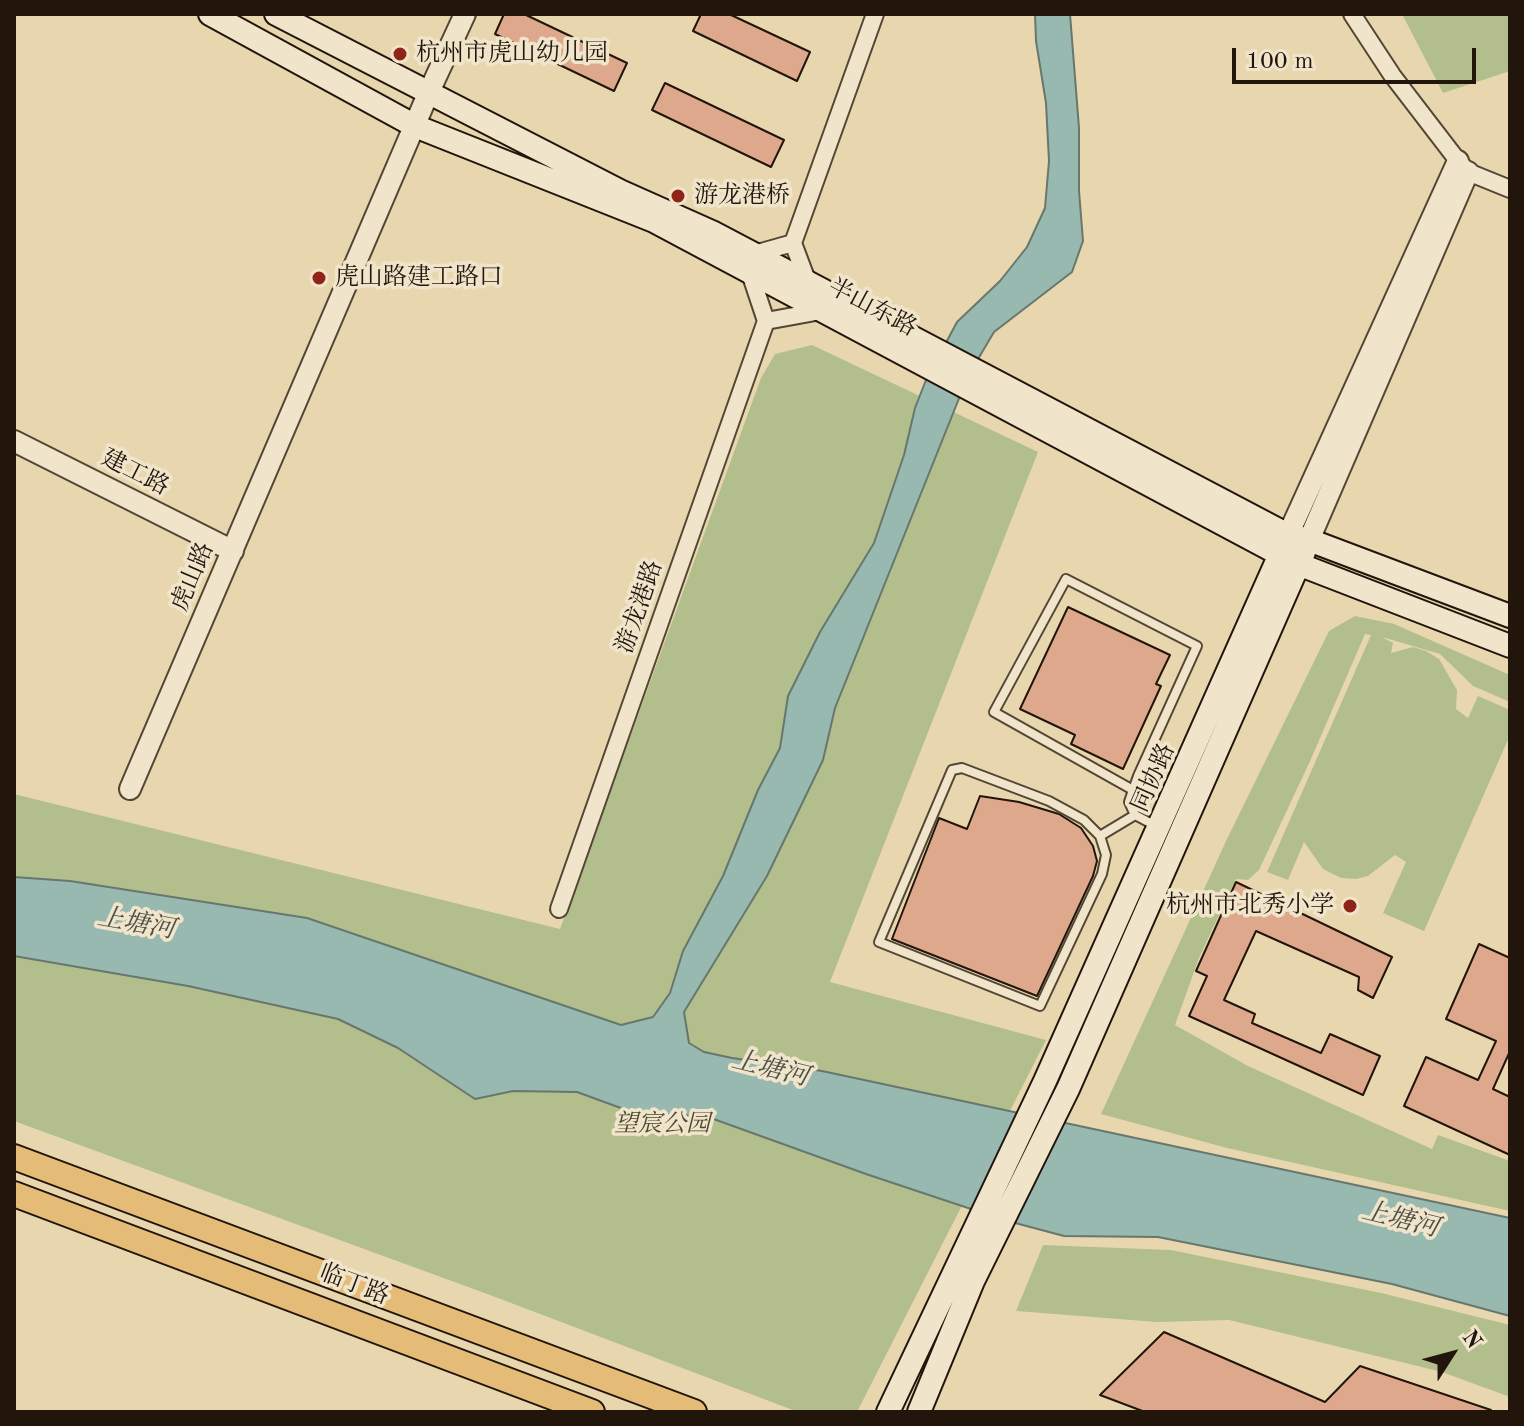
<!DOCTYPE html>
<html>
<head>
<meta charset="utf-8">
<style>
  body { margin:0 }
  #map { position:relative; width:1524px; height:1426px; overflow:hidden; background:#e8d7ae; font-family:"Old Standard TT",serif }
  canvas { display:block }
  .frame { position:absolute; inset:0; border:16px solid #21150c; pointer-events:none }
  .north { position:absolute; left:1412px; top:1314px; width:80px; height:80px; -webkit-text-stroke:6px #f0e5ca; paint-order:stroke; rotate:54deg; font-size:22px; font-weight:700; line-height:32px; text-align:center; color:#21150c }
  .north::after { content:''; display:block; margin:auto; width:28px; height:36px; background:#21150c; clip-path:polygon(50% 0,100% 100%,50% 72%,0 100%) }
  .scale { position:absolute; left:1232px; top:48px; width:244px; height:36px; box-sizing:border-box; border:4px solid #21150c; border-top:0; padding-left:10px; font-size:24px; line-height:28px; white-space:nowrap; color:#21150c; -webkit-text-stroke:6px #f0e5ca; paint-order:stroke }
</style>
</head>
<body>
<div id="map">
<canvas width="1524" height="1426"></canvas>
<div class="frame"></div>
<div class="north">N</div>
<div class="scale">100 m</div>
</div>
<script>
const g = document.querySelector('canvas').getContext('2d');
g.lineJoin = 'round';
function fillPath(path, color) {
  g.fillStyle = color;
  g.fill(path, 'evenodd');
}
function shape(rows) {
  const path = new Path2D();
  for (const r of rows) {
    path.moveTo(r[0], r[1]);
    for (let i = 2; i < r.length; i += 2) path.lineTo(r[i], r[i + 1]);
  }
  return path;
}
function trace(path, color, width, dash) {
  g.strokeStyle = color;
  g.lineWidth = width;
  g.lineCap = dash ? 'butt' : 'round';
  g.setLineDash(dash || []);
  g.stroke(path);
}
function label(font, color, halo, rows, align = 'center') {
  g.font = font + ' "Old Standard TT","Noto Serif SC",serif';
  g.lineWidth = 7;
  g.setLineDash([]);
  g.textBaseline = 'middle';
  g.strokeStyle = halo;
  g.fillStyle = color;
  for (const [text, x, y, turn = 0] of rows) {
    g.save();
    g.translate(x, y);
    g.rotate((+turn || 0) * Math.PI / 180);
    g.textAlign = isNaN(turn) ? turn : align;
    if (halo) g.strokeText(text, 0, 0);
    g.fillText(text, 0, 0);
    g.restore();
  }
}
const green = shape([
  [1402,14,1510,14,1510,71,1443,93],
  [812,345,1038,452,830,982,1046,1040,857,1412,798,1412,490,1295,14,1121,14,794,560,929,761,378,775,354],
  [1355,616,1394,624,1510,675,1510,702,1473,686,1440,654,1382,637,1393,643,1391,653,1413,647,1426,651,1439,659,1457,690,1456,709,1468,718,1478,696,1510,710,1510,735,1424,931,1383,913,1406,862,1395,855,1368,876,1356,879,1341,878,1323,869,1304,842,1288,880,1267,872,1371,635,1365,634,1311,759,1259,870,1248,880,1236,879,1199,958,1175,1025,1248,1066,1432,1149,1438,1135,1510,1161,1510,1211,1227,1148,1101,1114,1227,839,1329,631],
  [1043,1245,1171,1250,1381,1293,1510,1325,1510,1397,1442,1372,1229,1320,1157,1322,1016,1311]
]);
const water = shape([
  [1035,14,1070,14,1079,128,1079,191,1083,241,1072,272,994,332,968,376,835,708,823,760,767,876,684,1012,689,1043,704,1052,732,1058,822,1071,1510,1218,1510,1316,1392,1284,1158,1237,1064,1236,1004,1220,866,1174,708,1117,629,1111,577,1092,513,1091,475,1099,398,1048,338,1019,188,986,14,956,14,877,70,881,307,918,621,1025,653,1017,670,993,683,951,723,876,758,790,780,748,788,696,820,632,874,543,904,455,915,408,926,380,957,322,1000,281,1027,247,1045,208,1049,161,1046,103,1036,41,1035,14]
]);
const building = shape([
  [504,14,524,14,627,63,614,91,495,34,504,14],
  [701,14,729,14,810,52,797,81,693,31,701,14],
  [665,83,784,140,771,167,652,110,665,83],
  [1068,607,1170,655,1156,684,1161,686,1123,769,1071,744,1075,735,1020,709,1068,607],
  [980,796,1019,802,1059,814,1081,828,1093,846,1097,861,1093,876,1037,996,892,939,939,818,967,829,980,796],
  [1236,882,1392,957,1373,998,1358,990,1359,977,1256,931,1224,1000,1255,1014,1252,1023,1321,1053,1330,1034,1380,1056,1363,1095,1189,1016,1207,976,1196,971,1236,882],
  [1479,944,1510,958,1510,1051,1493,1089,1510,1097,1510,1155,1404,1106,1426,1057,1478,1080,1496,1041,1446,1019,1479,944],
  [1164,1332,1325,1402,1360,1366,1491,1410,1490,1412,1145,1412,1100,1395,1164,1332]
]);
const service = shape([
  [1133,790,994,712,1066,579,1197,646,1138,776,1133,790,1129,802,1135,815,1156,826],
  [1100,836,1084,820,1049,801,962,768,952,770,879,942,1040,1006,1102,874,1106,855,1100,836,1135,815]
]);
const minor = shape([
  [1352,14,1392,75,1458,161,1468,172,1510,189],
  [754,254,793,243],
  [808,283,793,243,875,14],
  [766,321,821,311],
  [559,909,766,321,750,273]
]);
const tertiary = shape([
  [14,441,233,551],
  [1288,535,1458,161],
  [1309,540,1468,172],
  [130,789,428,94,465,14]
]);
const secondary = shape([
  [210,14,415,126,654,221,1298,564,1510,646],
  [276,14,620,191,712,232,1288,535,1309,540,1510,616],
  [888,1412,1045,1081,1285,543],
  [919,1412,973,1281,1068,1089,1304,552]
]);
const primary = shape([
  [14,1157,694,1412],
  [14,1194,592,1412]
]);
const markers = [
  [400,54,8,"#8f2418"],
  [678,196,8,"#8f2418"],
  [319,278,8,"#8f2418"],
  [1350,906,8,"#8f2418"]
];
const poiNames = [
  ["杭州市虎山幼儿园",416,54],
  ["游龙港桥",694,196],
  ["虎山路建工路口",335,278],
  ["杭州市北秀小学",1334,906,"right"]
];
const streetNames = [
  ["半山东路",872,308,28],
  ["建工路",135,473,27],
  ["虎山路",193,577,-67],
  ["游龙港路",640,607,-71],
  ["同协路",1154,778,-66],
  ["临丁路",354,1285,21]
];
const parkNames = [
  ["望宸公园",662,1125]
];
const waterNames = [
  ["上塘河",136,924,10],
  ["上塘河",770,1069,14],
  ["上塘河",1400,1220,14]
];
fillPath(green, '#b2bf8d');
fillPath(water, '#98b9af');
trace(water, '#68776e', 2);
fillPath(building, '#dea88d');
trace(building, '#21150c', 2);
trace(service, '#534634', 12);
trace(minor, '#534634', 20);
trace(tertiary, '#534634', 24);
trace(secondary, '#21150c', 26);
trace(primary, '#21150c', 28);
trace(service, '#f0e5ca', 8);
trace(minor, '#f0e5ca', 16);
trace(tertiary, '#f0e5ca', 20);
trace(secondary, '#f0e5ca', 22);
trace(primary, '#e4bc77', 24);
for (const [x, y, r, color] of markers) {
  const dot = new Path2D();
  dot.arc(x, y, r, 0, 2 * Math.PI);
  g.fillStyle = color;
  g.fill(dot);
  trace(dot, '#f0e5ca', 3);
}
label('24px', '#21150c', '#f0e5ca', poiNames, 'left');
label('24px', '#21150c', '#f0e5ca', streetNames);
label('italic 24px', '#4c4833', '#f0e5ca', parkNames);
label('italic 26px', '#4b4e45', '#f0e5ca', waterNames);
</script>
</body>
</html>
